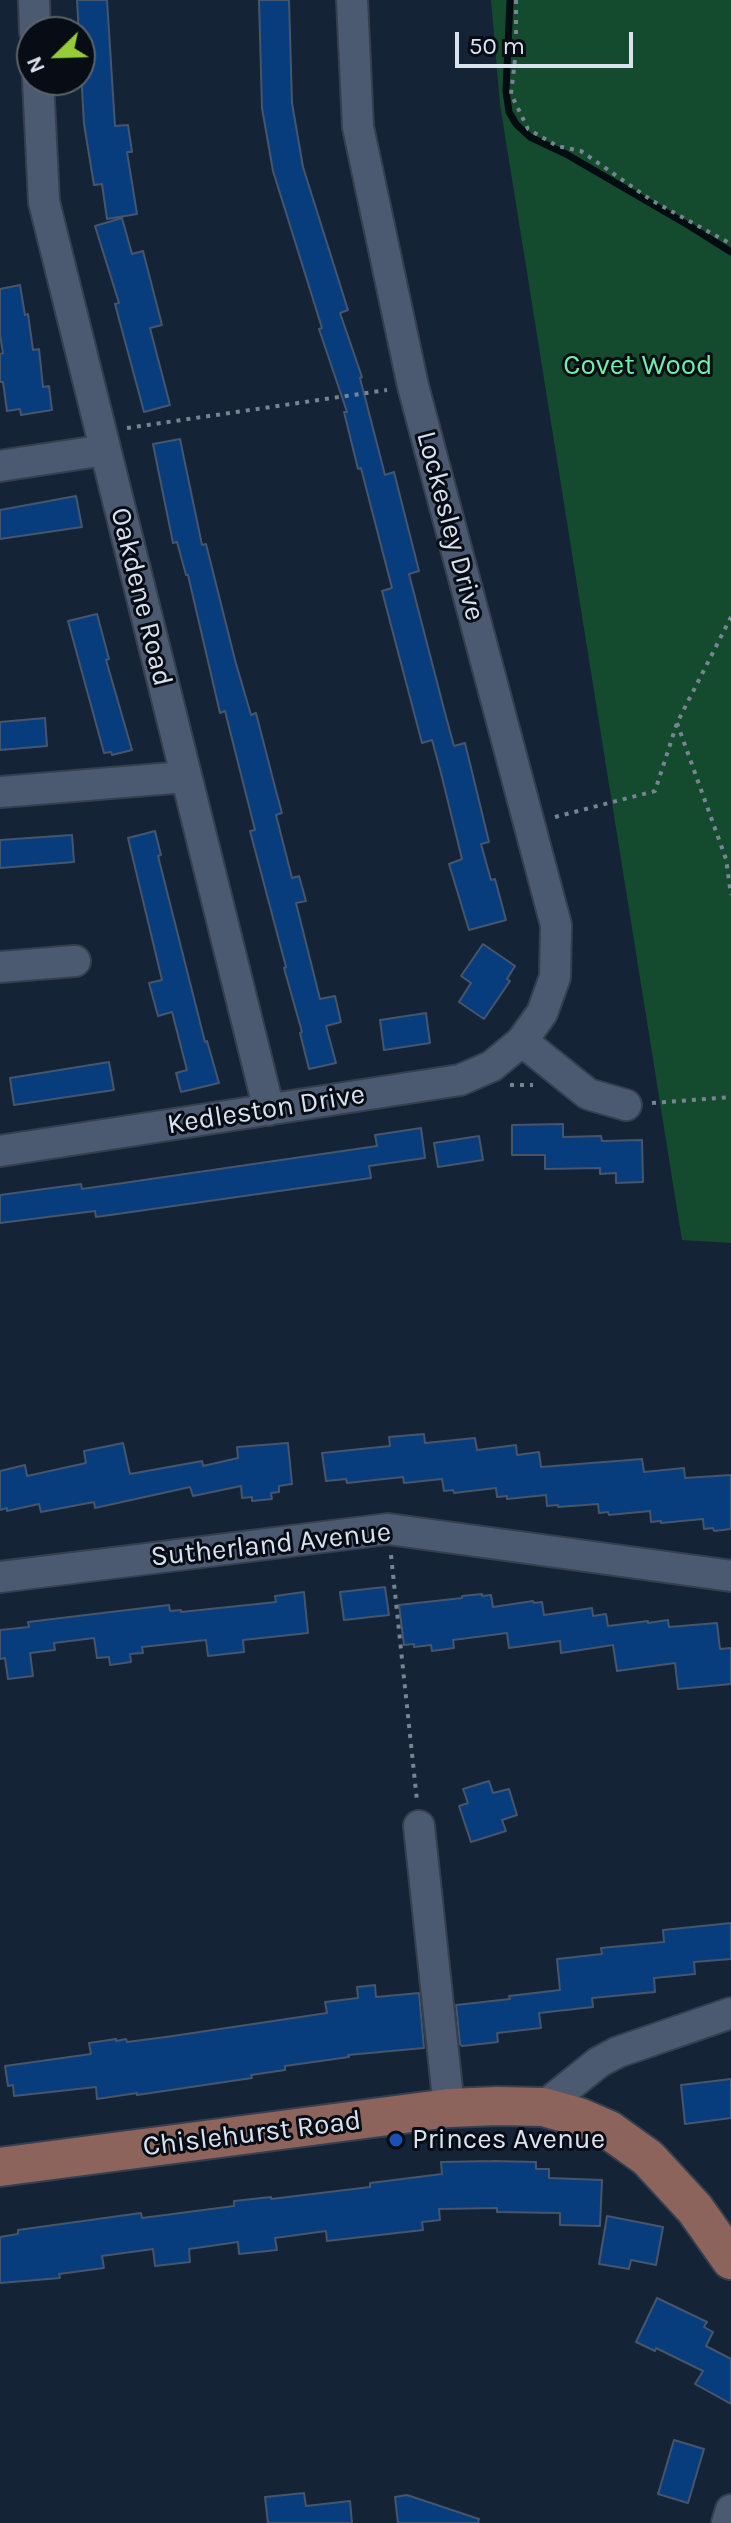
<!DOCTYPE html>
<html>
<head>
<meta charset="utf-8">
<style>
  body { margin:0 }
  #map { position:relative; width:731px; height:2523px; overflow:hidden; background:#152336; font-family:Karla,sans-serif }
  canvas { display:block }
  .north { position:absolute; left:16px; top:16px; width:80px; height:80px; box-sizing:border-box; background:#070c15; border:2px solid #5b626c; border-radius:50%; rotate:247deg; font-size:22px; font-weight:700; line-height:32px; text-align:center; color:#d9e2ef }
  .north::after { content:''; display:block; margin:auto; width:28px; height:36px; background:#97cc39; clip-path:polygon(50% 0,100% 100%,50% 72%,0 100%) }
  .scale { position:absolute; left:455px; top:32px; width:178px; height:36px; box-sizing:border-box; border:4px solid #d9e2ef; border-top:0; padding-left:10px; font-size:24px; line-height:28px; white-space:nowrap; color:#d9e2ef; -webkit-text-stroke:6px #070c15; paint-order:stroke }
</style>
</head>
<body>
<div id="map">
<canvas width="731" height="2523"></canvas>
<div class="north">N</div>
<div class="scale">50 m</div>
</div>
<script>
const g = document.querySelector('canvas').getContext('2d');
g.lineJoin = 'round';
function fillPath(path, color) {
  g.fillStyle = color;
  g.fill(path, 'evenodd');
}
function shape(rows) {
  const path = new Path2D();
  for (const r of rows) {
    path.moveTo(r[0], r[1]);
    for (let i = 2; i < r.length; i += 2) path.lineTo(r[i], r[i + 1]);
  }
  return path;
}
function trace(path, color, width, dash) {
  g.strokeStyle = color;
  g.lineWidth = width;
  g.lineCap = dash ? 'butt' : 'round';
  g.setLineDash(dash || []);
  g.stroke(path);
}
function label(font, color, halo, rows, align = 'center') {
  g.font = font + ' Karla,sans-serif';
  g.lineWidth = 6;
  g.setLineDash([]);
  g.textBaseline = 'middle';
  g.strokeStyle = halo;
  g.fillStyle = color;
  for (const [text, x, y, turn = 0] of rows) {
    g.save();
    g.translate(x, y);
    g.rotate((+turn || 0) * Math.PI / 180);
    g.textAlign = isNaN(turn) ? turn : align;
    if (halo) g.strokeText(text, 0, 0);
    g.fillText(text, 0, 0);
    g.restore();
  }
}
const green = shape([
  [491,0,731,0,731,1243,682,1240,500,104]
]);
const stream = shape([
  [510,0,506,91,509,112,516,124,530,137,566,154,688,225,731,252]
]);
const building = shape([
  [77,0,107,0,115,126,128,125,132,152,127,152,137,214,107,219,102,184,94,185,84,124,77,0],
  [259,0,289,0,292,103,303,167,348,310,340,313,362,377,360,378,385,475,394,472,400,496,419,571,409,574,445,713,454,746,465,743,489,842,481,844,491,880,495,879,506,920,469,930,449,864,462,859,441,773,432,740,422,743,382,591,392,588,370,503,361,468,358,469,344,412,347,412,319,329,322,328,273,171,262,108,259,0],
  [122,218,132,254,143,251,162,325,150,328,170,405,144,412,115,304,119,303,95,226,122,218],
  [20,285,25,315,28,314,33,350,39,349,43,387,49,386,52,410,21,415,20,409,7,411,3,382,0,382,0,354,3,353,0,335,0,289,20,285],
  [180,439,202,545,206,544,235,660,251,715,256,713,276,791,282,813,276,815,292,878,299,876,306,901,296,903,320,999,335,996,341,1022,326,1026,336,1063,309,1069,300,1033,302,1032,284,968,286,967,250,831,255,830,225,711,220,713,188,575,186,575,177,542,173,543,158,469,153,444,180,439],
  [76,496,82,527,0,539,0,510,76,496],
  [97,614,109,659,106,660,132,750,112,755,111,752,104,753,68,621,97,614],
  [45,718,47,746,0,750,0,722,45,718],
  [155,831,161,855,158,856,205,1042,207,1041,219,1083,181,1092,176,1073,187,1070,172,1012,158,1016,149,983,162,980,128,838,155,831],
  [72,835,74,862,0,868,0,840,72,835],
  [483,944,515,966,507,979,510,981,484,1019,459,1002,471,983,461,976,483,944],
  [426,1013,430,1043,384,1050,380,1020,426,1013],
  [109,1062,114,1090,14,1105,10,1078,109,1062],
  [563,1124,563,1137,601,1136,602,1141,642,1140,643,1182,616,1183,616,1173,600,1174,600,1168,545,1169,545,1155,512,1155,512,1125,563,1124],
  [421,1128,425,1158,369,1166,371,1178,96,1217,95,1211,0,1223,0,1195,81,1184,82,1189,377,1146,375,1135,421,1128],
  [479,1136,483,1160,438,1167,434,1143,479,1136],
  [424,1434,425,1443,475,1438,477,1450,516,1445,517,1455,539,1452,541,1467,642,1459,644,1472,684,1468,685,1478,731,1475,731,1529,714,1531,713,1528,704,1529,703,1519,661,1523,661,1521,651,1522,650,1511,609,1515,608,1512,599,1513,598,1504,558,1507,558,1505,547,1506,546,1495,507,1499,507,1496,497,1497,496,1488,454,1493,453,1490,444,1491,442,1479,404,1483,403,1477,347,1483,346,1479,326,1481,322,1453,390,1446,389,1437,424,1434],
  [123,1443,130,1474,202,1461,203,1466,238,1458,237,1447,288,1443,292,1484,279,1486,279,1492,271,1493,272,1499,252,1501,252,1497,242,1498,241,1486,193,1496,190,1487,95,1508,94,1502,41,1512,39,1504,7,1511,7,1508,0,1510,0,1471,25,1465,27,1476,86,1463,84,1451,123,1443],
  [385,1587,389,1615,344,1620,340,1592,385,1587],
  [304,1592,308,1633,243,1640,244,1652,208,1656,206,1640,142,1647,143,1653,130,1654,131,1662,110,1665,109,1657,97,1658,94,1638,54,1643,55,1650,30,1653,33,1676,8,1679,5,1658,0,1659,0,1630,29,1627,28,1622,169,1605,170,1611,181,1610,181,1612,276,1602,275,1596,304,1592],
  [482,1594,482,1596,491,1595,493,1607,533,1601,534,1603,542,1602,544,1615,592,1608,593,1616,606,1614,608,1626,648,1621,648,1623,668,1620,669,1627,717,1623,720,1649,731,1648,731,1684,678,1689,675,1663,617,1671,613,1645,561,1653,560,1641,509,1648,507,1633,453,1640,454,1648,432,1651,431,1645,414,1647,414,1644,404,1645,399,1605,462,1598,462,1596,482,1594],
  [489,1781,493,1793,509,1789,517,1815,502,1820,506,1831,471,1842,459,1806,468,1803,463,1789,489,1781],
  [731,1923,731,1959,694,1962,695,1974,654,1978,655,1992,592,1998,593,2007,539,2013,541,2028,497,2033,498,2042,462,2046,460,2044,456,2005,510,1999,509,1996,560,1990,557,1959,602,1954,601,1948,664,1942,663,1930,731,1923],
  [375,1985,376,1997,419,1993,424,2048,348,2055,349,2057,285,2066,285,2070,251,2075,252,2078,137,2095,137,2093,97,2099,96,2087,14,2096,13,2085,8,2086,5,2066,91,2054,89,2043,116,2039,116,2041,126,2039,127,2042,166,2037,327,2013,325,2002,358,1998,357,1987,375,1985],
  [731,2079,731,2118,685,2124,681,2085,731,2079],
  [493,2161,536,2162,536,2169,549,2169,549,2178,602,2180,600,2226,560,2225,560,2213,497,2212,497,2208,439,2209,440,2220,422,2222,423,2230,327,2241,326,2231,275,2238,277,2250,239,2254,238,2242,189,2249,190,2262,155,2266,153,2249,102,2256,104,2268,59,2274,60,2278,0,2283,0,2237,18,2234,18,2230,141,2213,142,2218,234,2206,234,2201,271,2197,271,2199,370,2187,370,2183,442,2174,441,2162,493,2161],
  [607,2216,663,2227,656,2265,631,2260,629,2269,599,2264,607,2216],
  [657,2298,707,2322,704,2327,713,2332,706,2346,731,2359,731,2404,695,2384,703,2371,656,2348,655,2351,636,2342,657,2298],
  [674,2440,704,2449,688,2503,658,2494,674,2440],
  [304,2493,306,2506,350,2501,352,2523,268,2523,265,2497,304,2493],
  [407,2495,479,2519,478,2523,398,2523,395,2497,407,2495]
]);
const path = shape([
  [516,0,516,51,511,94,528,129,557,146,581,151,651,200,731,244],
  [127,428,387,390],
  [677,723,726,859,731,895],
  [555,817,655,791,677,723,731,617],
  [510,1085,533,1085],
  [652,1103,731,1097],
  [391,1555,417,1801]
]);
const minor = shape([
  [34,0,35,32],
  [38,80,44,202,269,1110],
  [0,466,105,450],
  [0,792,185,777],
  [0,967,75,961],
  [522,1041,588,1094,626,1105],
  [0,1151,460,1080,492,1066,522,1041,542,1013,555,977,556,925,413,386,358,127,352,0],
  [0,1577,388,1529,731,1576],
  [419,1826,449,2108],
  [543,2107,599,2062,618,2052,731,2013],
  [727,2523,731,2510]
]);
const major = shape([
  [0,2167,449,2108,498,2106,543,2107,579,2117,609,2130,648,2158,695,2209,731,2260]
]);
const markers = [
  [396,2140,8,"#1a4fb4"]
];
const parkNames = [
  ["Covet Wood",638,366]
];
const streetNames = [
  ["Lockesley Drive",450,526,75],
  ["Oakdene Road",141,597,76],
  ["Kedleston Drive",266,1110,-9],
  ["Sutherland Avenue",271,1545,-6],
  ["Chislehurst Road",252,2134,-7]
];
const poiNames = [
  ["Princes Avenue",412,2140]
];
fillPath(green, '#144b2f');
trace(stream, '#010d11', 7);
fillPath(building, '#073d7d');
trace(building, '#46556b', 2);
trace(minor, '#363f4f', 34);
trace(major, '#363f4f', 42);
trace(path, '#788494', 4, [4, 6]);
trace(minor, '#4b5a70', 30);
trace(major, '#8c645b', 38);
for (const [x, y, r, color] of markers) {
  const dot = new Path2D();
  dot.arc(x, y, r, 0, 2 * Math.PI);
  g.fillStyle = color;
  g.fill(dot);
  trace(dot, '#070c15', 3);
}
label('28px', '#70efa8', '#070c15', parkNames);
label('28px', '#d9e2ef', '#070c15', streetNames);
label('28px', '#d9e2ef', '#070c15', poiNames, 'left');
</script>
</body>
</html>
